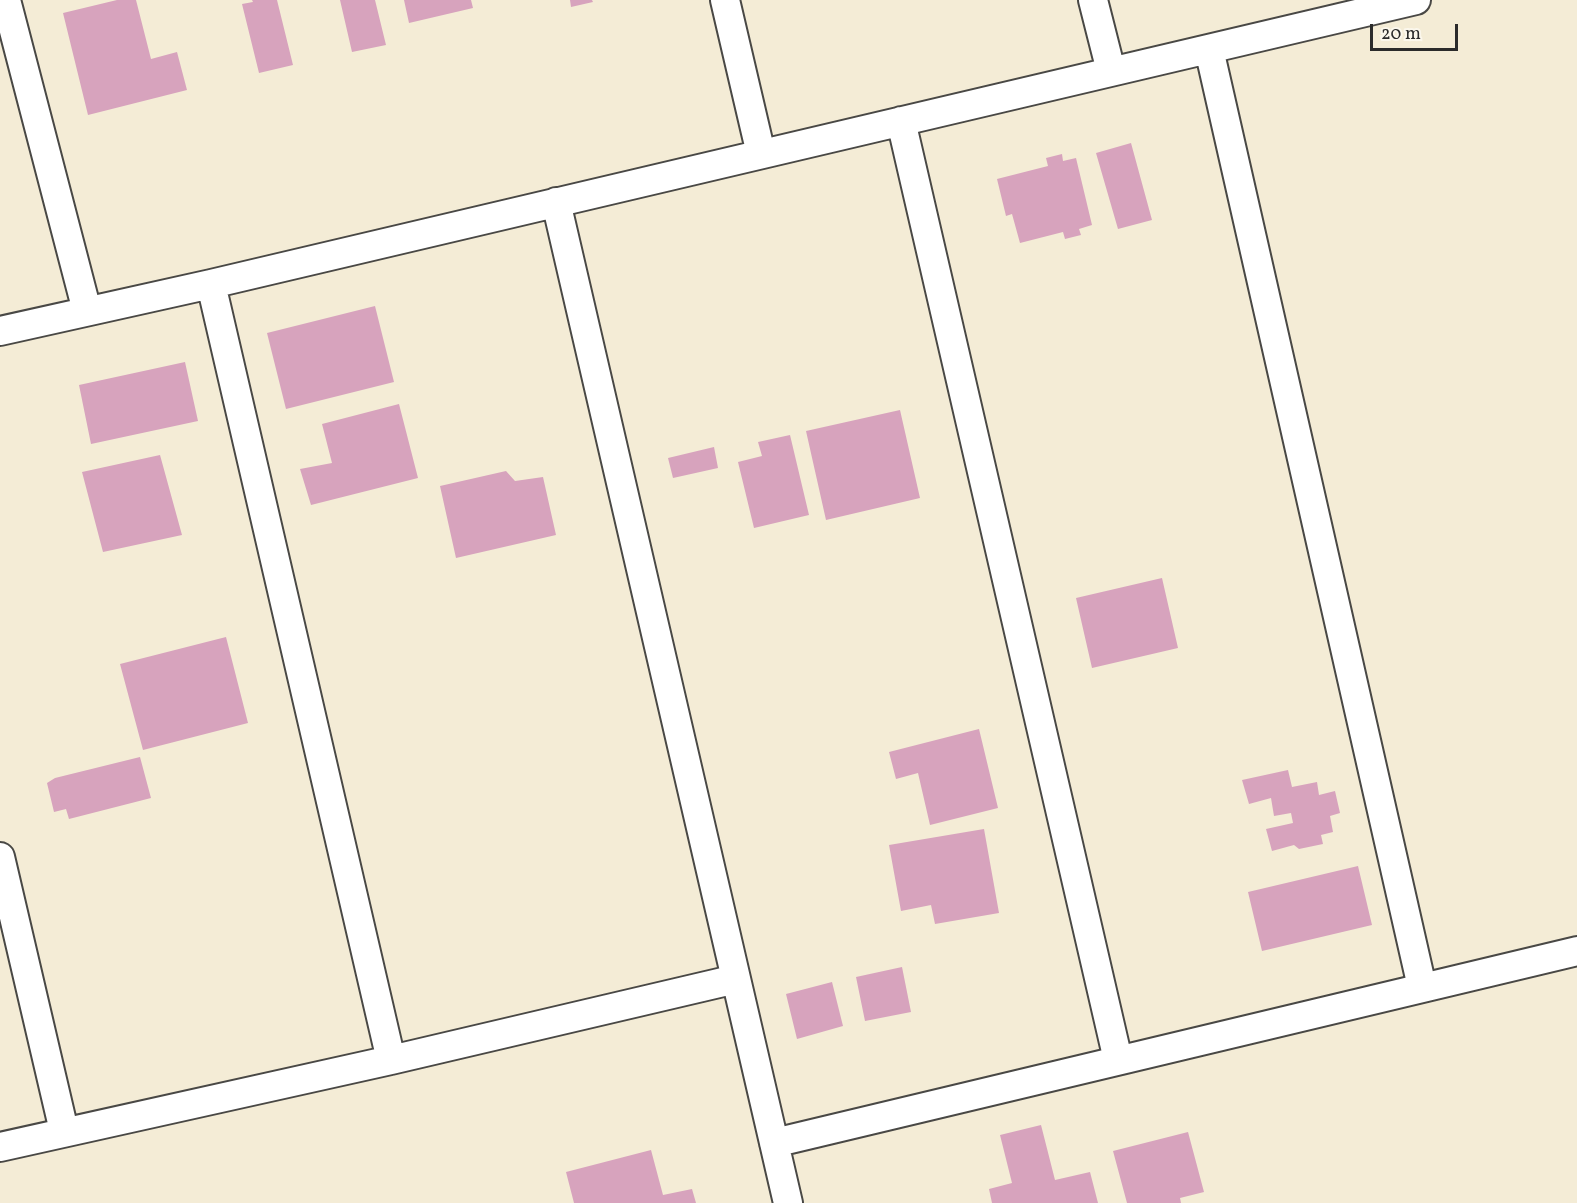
<!DOCTYPE html>
<html>
<head>
<meta charset="utf-8">
<style>
  body { margin:0 }
  #map { position:relative; width:1577px; height:1203px; overflow:hidden; background:#f4ecd6; font-family:Vollkorn,serif }
  canvas { display:block }
  .scale { position:absolute; left:1370px; top:24px; width:88px; height:27px; box-sizing:border-box; border:3px solid #2b2b2b; border-top:0; padding-left:8px; font-size:18px; line-height:21px; white-space:nowrap; color:#2b2b2b; -webkit-text-stroke:4px #fbf7ec; paint-order:stroke }
</style>
</head>
<body>
<div id="map">
<canvas width="1577" height="1203"></canvas>
<div class="scale">20 m</div>
</div>
<script>
const g = document.querySelector('canvas').getContext('2d');
g.lineJoin = 'round';
function fillPath(path, color) {
  g.fillStyle = color;
  g.fill(path, 'evenodd');
}
function shape(rows) {
  const path = new Path2D();
  for (const r of rows) {
    path.moveTo(r[0], r[1]);
    for (let i = 2; i < r.length; i += 2) path.lineTo(r[i], r[i + 1]);
  }
  return path;
}
function trace(path, color, width, dash) {
  g.strokeStyle = color;
  g.lineWidth = width;
  g.lineCap = dash ? 'butt' : 'round';
  g.setLineDash(dash || []);
  g.stroke(path);
}
const building = shape([
  [117,0,136,0,151,59,177,52,187,90,88,115,63,13],
  [252,0,277,0,293,65,259,73,242,4,253,2],
  [340,0,375,0,386,45,352,52],
  [404,0,471,0,473,8,409,23],
  [570,0,592,0,593,2,571,7],
  [1131,143,1152,220,1118,229,1096,153],
  [1062,154,1063,161,1076,158,1092,225,1079,229,1081,235,1065,239,1063,232,1020,243,1012,214,1006,216,997,179,1048,166,1046,158],
  [375,306,394,382,286,409,267,333],
  [185,362,198,421,91,444,79,385],
  [399,404,418,478,311,505,300,469,332,463,322,424],
  [900,410,920,498,826,520,806,431],
  [790,435,809,515,754,528,738,462,762,456,758,442],
  [714,447,718,468,673,478,668,458],
  [160,455,182,535,103,552,82,472],
  [506,471,515,481,543,477,556,535,456,558,440,486],
  [1162,578,1178,648,1092,668,1076,598],
  [226,637,248,723,143,750,120,664],
  [979,729,998,808,930,825,918,773,896,779,889,752],
  [140,757,151,798,69,819,66,809,54,812,47,783,55,778],
  [1288,770,1292,787,1317,782,1319,795,1335,791,1340,813,1330,816,1333,832,1321,835,1323,844,1299,849,1294,845,1272,851,1266,829,1293,823,1291,813,1274,816,1271,798,1249,804,1242,780],
  [984,829,999,913,935,924,931,905,901,911,889,845],
  [1358,866,1372,925,1262,951,1248,892],
  [902,967,911,1012,865,1021,856,977],
  [832,982,843,1026,797,1039,786,994],
  [1041,1125,1055,1180,1090,1172,1098,1203,992,1203,989,1189,1012,1183,1000,1135],
  [1188,1132,1204,1192,1180,1198,1181,1203,1127,1203,1113,1151],
  [651,1150,663,1195,692,1189,696,1203,574,1203,566,1172]
]);
const street = shape([
  [6,0,87,311],
  [725,0,761,154],
  [1093,0,1111,71],
  [1209,49,1422,987],
  [901,121,1118,1060],
  [556,202,788,1203],
  [211,284,391,1060],
  [0,331,211,284,1416,0],
  [0,857,64,1131],
  [774,1143,1577,951],
  [0,1147,391,1060,736,979]
]);
fillPath(building, '#d7a3bd');
trace(street, '#494845', 32);
trace(street, '#fff', 28);
</script>
</body>
</html>
